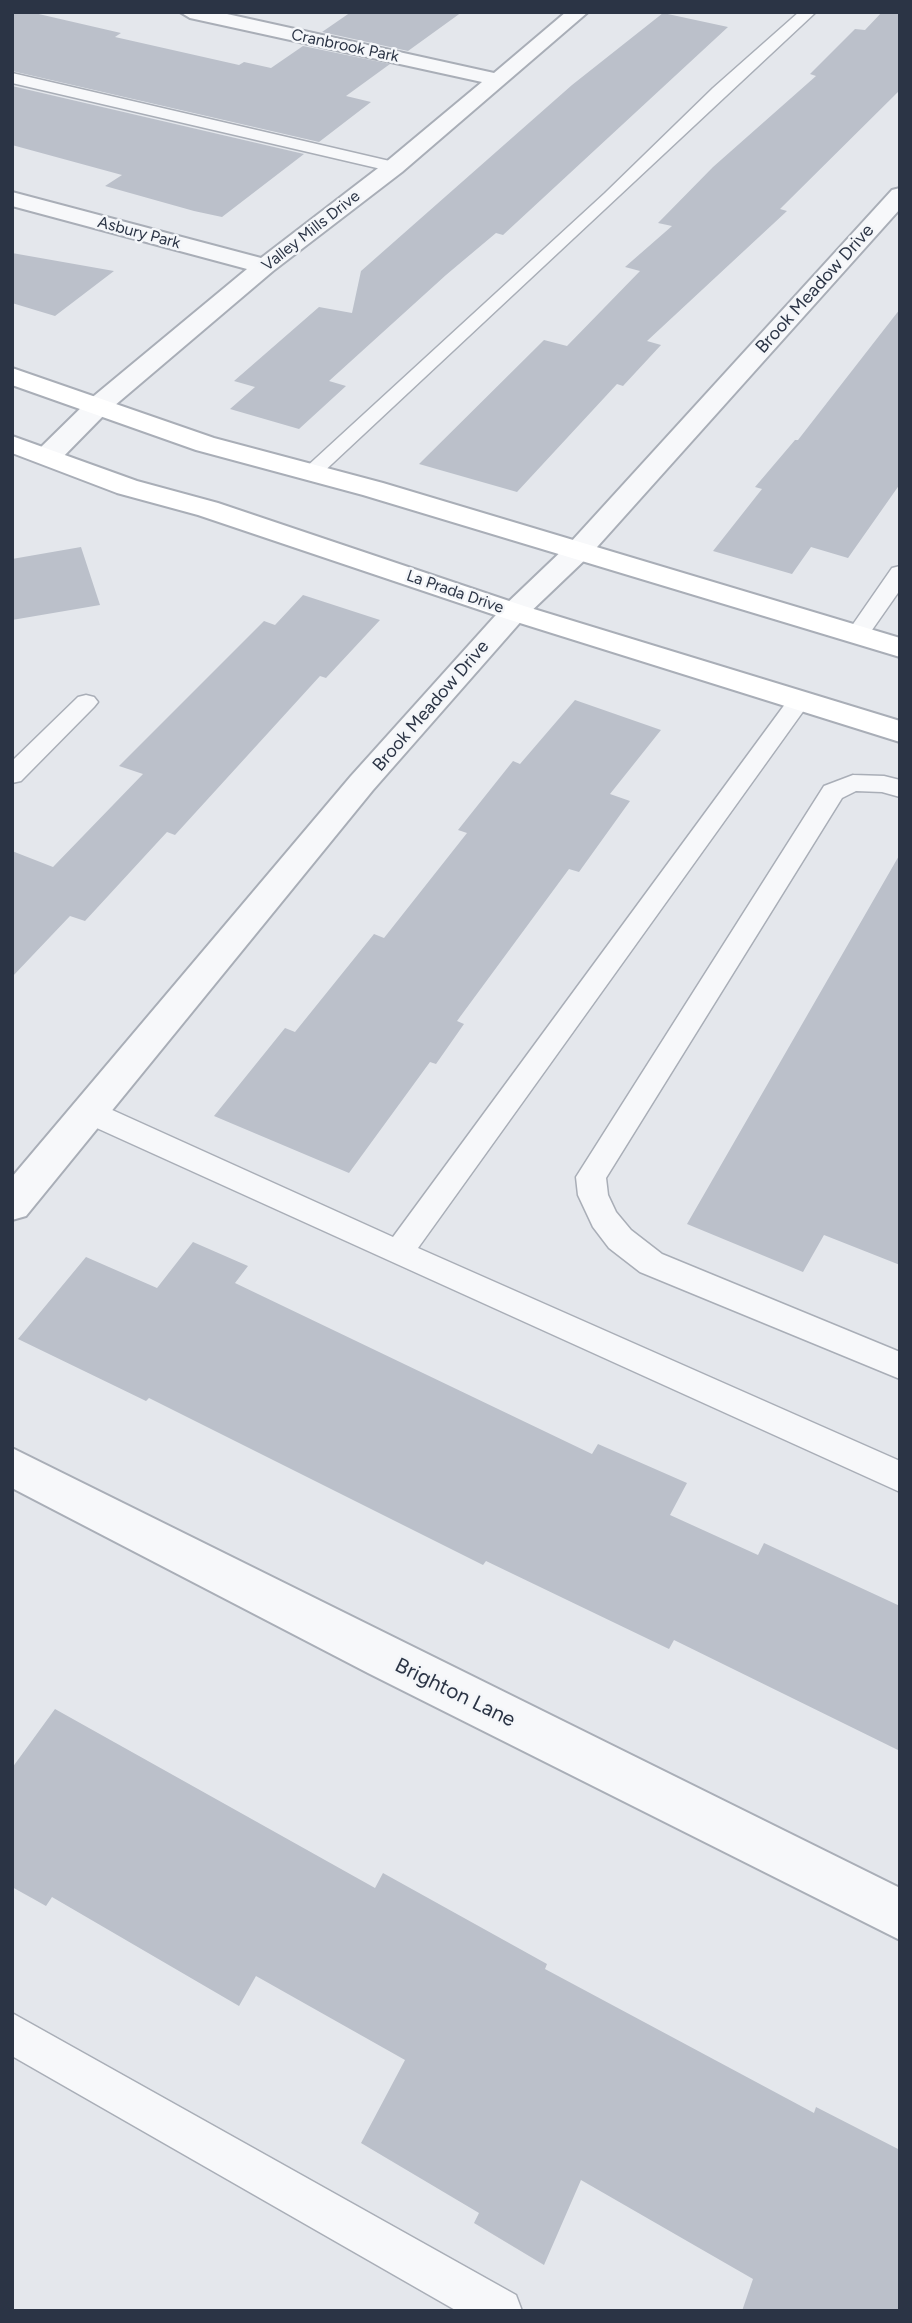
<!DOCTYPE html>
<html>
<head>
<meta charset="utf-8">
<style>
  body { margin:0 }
  #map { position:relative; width:912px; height:2323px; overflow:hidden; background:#e4e7ec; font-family:Figtree,sans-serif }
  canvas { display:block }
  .frame { position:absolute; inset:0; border:14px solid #2b3445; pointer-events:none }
</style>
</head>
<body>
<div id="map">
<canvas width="912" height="2323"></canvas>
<div class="frame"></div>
</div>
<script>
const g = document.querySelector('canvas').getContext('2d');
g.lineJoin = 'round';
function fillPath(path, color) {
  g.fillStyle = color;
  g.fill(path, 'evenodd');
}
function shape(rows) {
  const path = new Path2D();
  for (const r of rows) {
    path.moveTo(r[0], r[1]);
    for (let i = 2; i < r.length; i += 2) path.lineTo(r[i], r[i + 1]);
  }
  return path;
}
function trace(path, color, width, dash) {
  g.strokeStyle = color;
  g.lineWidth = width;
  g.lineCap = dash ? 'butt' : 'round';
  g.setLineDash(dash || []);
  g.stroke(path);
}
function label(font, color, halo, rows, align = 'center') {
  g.font = font + ' Figtree,sans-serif';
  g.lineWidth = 5;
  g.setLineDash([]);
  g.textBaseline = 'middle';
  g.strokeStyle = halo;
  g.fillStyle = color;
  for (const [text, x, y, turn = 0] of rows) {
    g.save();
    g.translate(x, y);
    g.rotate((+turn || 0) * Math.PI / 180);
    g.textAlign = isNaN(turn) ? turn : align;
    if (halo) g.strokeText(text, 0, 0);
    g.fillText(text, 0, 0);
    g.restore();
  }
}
const building = shape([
  [12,12,30,12,121,33,115,37,239,65,244,62,271,68,303,46,390,64,346,96,371,102,319,142,12,71],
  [351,12,462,12,408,51,322,32],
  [882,12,900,12,900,90,780,209,787,211,647,341,661,345,623,386,617,384,517,492,419,464,544,340,567,346,640,271,625,267,672,226,658,223,713,167,816,76,810,74,855,29,865,30],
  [663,13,728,27,503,235,496,233,446,275,329,381,346,386,299,429,230,409,255,387,234,381,319,307,352,313,361,271,572,85],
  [12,86,304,154,222,217,194,211,105,186,122,175,12,145],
  [12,253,114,271,55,316,12,303],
  [900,309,900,484,848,558,811,547,792,574,713,551,762,489,755,487,795,440,798,440],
  [81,547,100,605,12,620,12,559],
  [303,595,380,620,326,678,320,676,175,835,167,832,85,921,70,916,12,977,12,851,53,867,143,774,119,766,264,621,275,625],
  [575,700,661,730,610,794,630,801,579,872,569,869,457,1021,464,1024,436,1064,430,1062,349,1173,214,1116,285,1028,295,1032,374,934,384,938,467,833,458,830,513,761,520,764],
  [900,854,900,1265,824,1235,803,1272,687,1224],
  [193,1242,248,1266,235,1283,592,1454,598,1444,687,1483,670,1515,758,1555,764,1543,900,1606,900,1751,674,1640,669,1649,486,1561,483,1565,149,1398,146,1401,18,1339,86,1257,157,1288],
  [55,1709,375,1888,383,1873,547,1964,545,1969,814,2113,816,2107,900,2150,900,2311,742,2311,753,2279,581,2180,544,2265,474,2223,479,2213,361,2143,405,2060,256,1976,239,2006,52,1897,46,1906,12,1887,12,1768]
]);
const lane = shape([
  [799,12,816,12,318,477,304,477,300,473,304,469,605,193,713,88,799,12],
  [12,73,394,162,403,167,394,172,12,83,12,73],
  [900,566,900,590,865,640,849,640,845,635,849,630,892,568,900,566],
  [799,694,807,696,811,701,807,706,418,1248,900,1461,900,1492,79,1120,74,1112,79,1104,89,1101,99,1104,393,1237,791,696,799,694],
  [86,695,94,697,98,702,94,707,21,781,12,783,12,761,78,697,86,695],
  [853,775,884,776,900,780,900,797,882,792,856,791,842,798,606,1178,608,1195,616,1212,631,1230,662,1254,900,1352,900,1379,640,1272,609,1248,593,1227,578,1195,576,1177,824,786,853,775],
  [12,2013,516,2295,522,2311,457,2311,12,2056,12,2013]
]);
const street = shape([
  [180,12,218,12,494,73,566,12,588,12,402,172,273,271,107,412,59,461,39,461,35,455,39,449,89,400,247,269,12,206,12,192,261,258,386,162,482,82,190,18,180,12],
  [900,188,900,209,589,556,524,618,373,790,26,1216,12,1220,12,1177,351,776,504,606,569,544,892,190,900,188],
  [12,1448,900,1888,900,1940,368,1673,12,1488,12,1448]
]);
const secondary = shape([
  [12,368,214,438,383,483,900,638,900,657,363,495,196,450,12,385,12,368],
  [12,436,137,481,218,503,524,606,900,721,900,742,504,618,198,515,117,493,12,453,12,436]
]);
const farStreetnames = [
  ["Cranbrook Park",345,46,12],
  ["Valley Mills Drive",311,231,-38],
  ["Asbury Park",139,233,15],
  ["La Prada Drive",455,592,19]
];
const streetNames = [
  ["Brook Meadow Drive",815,289,-48],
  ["Brook Meadow Drive",431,706,-49]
];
const nearStreetnames = [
  ["Brighton Lane",455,1693,26]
];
fillPath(building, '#bbc0ca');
trace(lane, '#a9aeb7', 3);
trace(street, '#a9aeb7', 4);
trace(secondary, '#a9aeb7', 4);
fillPath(lane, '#f7f8fa');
fillPath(street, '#f7f8fa');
fillPath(secondary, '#fff');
label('16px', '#2b3445', '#f4f6f9', farStreetnames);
label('18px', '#2b3445', '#f4f6f9', streetNames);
label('21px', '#2b3445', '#f4f6f9', nearStreetnames);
</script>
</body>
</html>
